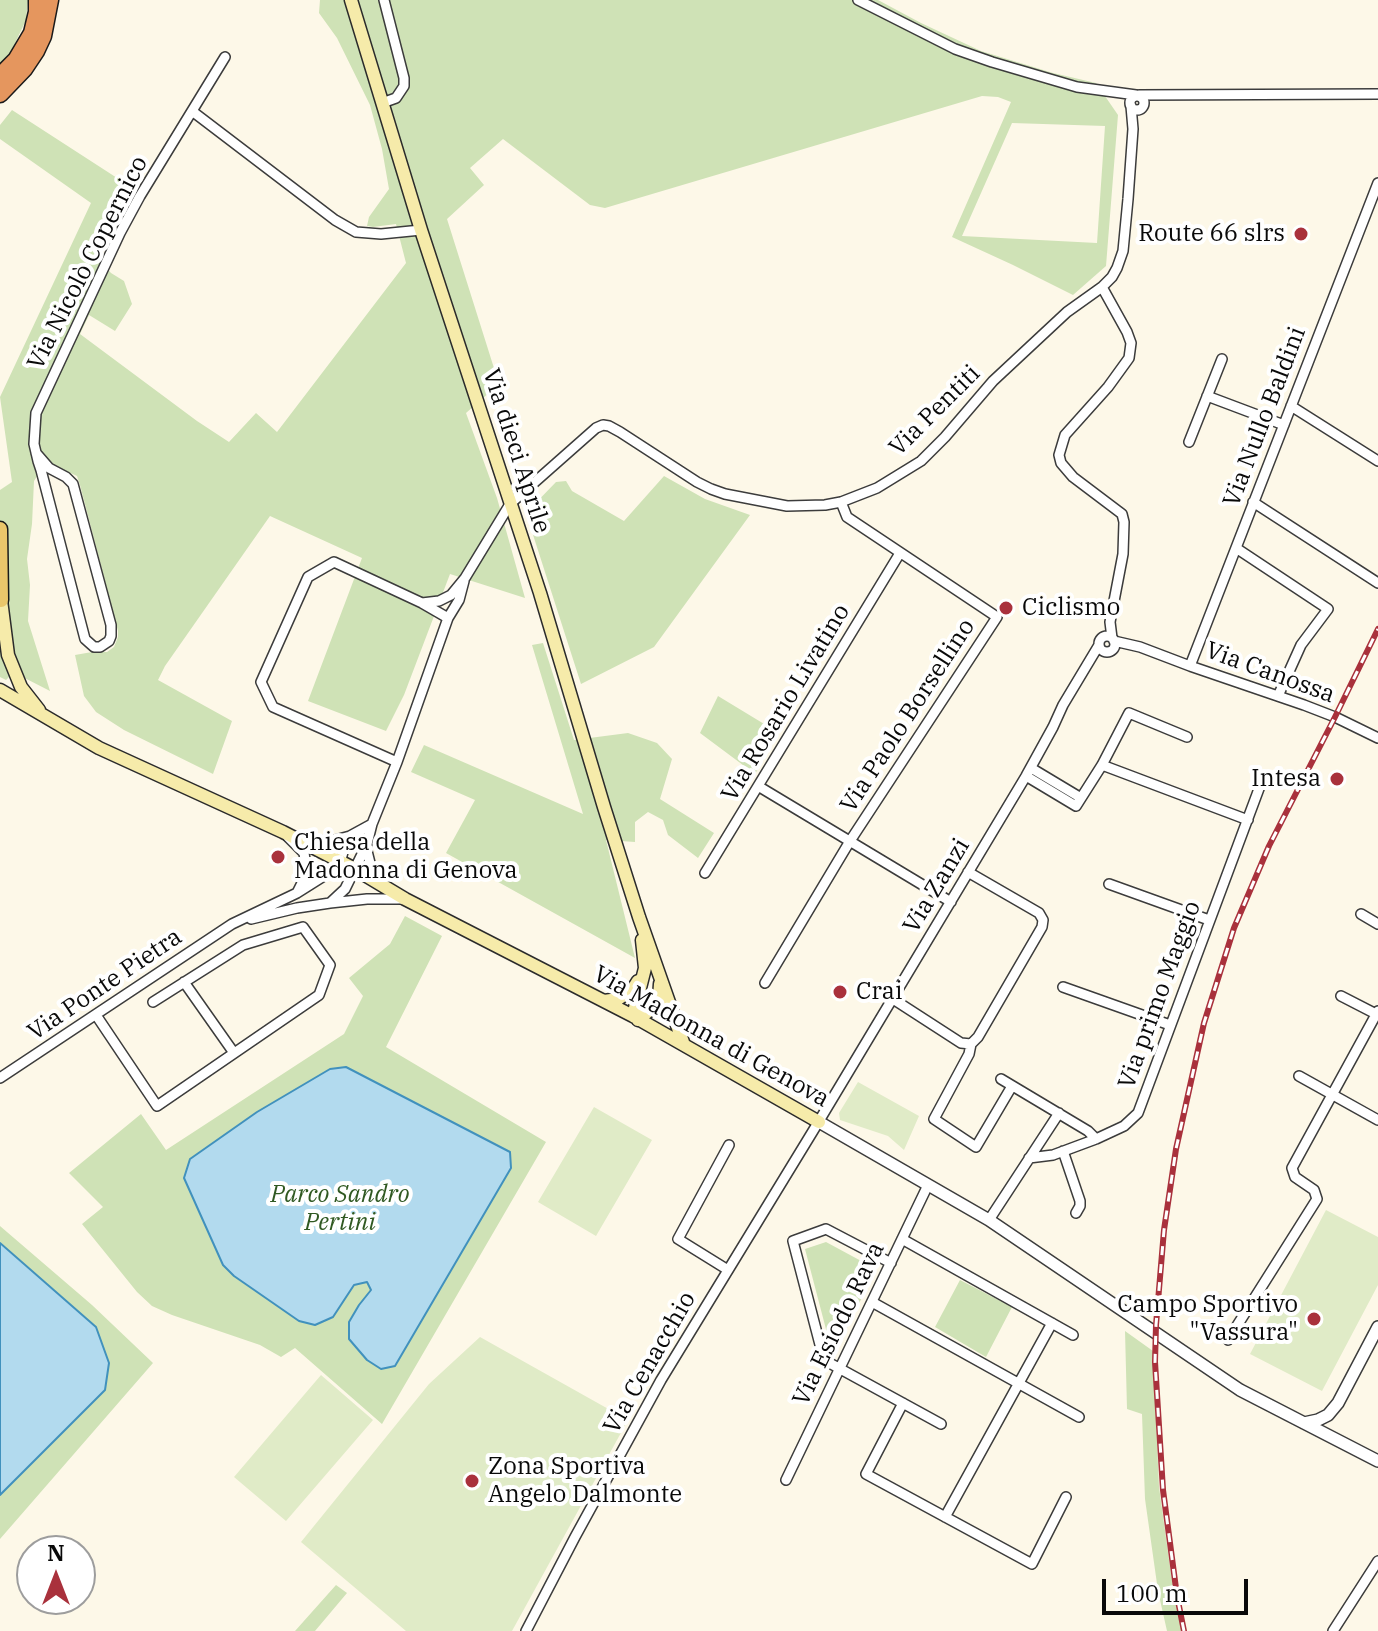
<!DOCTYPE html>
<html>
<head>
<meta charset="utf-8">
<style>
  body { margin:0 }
  #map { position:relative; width:1378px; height:1631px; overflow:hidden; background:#fdf8e8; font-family:"IBM Plex Serif",serif }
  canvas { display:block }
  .north { position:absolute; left:16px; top:1535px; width:80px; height:80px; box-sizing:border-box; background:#fff; border:2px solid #9d9d9d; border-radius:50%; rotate:0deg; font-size:22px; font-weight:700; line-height:32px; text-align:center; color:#090909 }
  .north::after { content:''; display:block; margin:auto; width:28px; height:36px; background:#a9313c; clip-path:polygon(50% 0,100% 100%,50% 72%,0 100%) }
  .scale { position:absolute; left:1102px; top:1579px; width:146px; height:36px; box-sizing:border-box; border:4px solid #090909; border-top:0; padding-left:10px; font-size:24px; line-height:28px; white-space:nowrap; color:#090909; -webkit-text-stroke:6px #fff; paint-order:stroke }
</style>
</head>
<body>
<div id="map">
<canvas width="1378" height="1631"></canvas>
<div class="north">N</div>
<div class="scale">100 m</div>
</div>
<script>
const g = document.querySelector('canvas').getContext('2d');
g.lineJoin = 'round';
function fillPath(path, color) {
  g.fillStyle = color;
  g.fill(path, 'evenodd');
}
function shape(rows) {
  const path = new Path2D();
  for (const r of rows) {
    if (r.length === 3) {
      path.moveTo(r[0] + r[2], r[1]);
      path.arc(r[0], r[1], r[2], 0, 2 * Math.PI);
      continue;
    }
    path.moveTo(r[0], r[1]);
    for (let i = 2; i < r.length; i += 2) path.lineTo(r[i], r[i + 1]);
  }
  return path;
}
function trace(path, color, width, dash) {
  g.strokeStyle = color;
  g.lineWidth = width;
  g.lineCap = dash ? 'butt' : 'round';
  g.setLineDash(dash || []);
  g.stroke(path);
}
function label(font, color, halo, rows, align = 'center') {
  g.font = font + ' "IBM Plex Serif",serif';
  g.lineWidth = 8;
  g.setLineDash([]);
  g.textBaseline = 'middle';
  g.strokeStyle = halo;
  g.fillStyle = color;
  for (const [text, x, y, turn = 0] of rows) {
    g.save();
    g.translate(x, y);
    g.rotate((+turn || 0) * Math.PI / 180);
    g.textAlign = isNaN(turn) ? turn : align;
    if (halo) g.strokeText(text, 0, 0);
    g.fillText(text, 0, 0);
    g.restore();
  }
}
const green = shape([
  [0,0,28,0,26,20,8,58,0,64],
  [320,0,878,0,921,23,981,51,1053,73,1096,83,1118,115,1106,266,1073,295,1013,265,952,237,1011,102,998,97,982,96,605,208,590,205,503,139,470,168,484,185,447,219,499,384,466,413,497,498,525,598,450,574,404,695,386,731,308,701,362,558,270,516,165,666,158,680,232,721,213,774,124,730,96,712,84,696,75,655,92,652,107,652,114,647,118,637,118,631,80,485,77,476,62,469,41,470,34,481,32,524,27,559,30,585,28,621,50,691,9,670,9,677,6,680,0,677,0,490,12,482,0,397,91,203,0,139,0,125,12,110,131,187,129,197,97,258,111,273,124,281,132,304,115,331,89,315,80,334,197,421,229,442,256,413,277,432,406,263,396,224,373,227,367,226,369,217,389,189,382,149,370,105,337,38,319,13],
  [1012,123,1105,126,1097,243,962,236],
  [664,476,705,499,750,515,654,647,581,684,526,513,556,482,566,481,572,491,624,521],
  [543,643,574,740,628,733,657,743,672,759,660,799,714,833,698,858,668,835,663,820,648,812,635,822,635,842,606,840,635,958,446,853,475,800,411,772,424,745,583,814,532,645],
  [718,696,779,733,755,774,700,733],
  [405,916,442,936,386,1047,546,1142,382,1424,295,1348,281,1357,260,1345,172,1315,152,1306,137,1292,82,1224,103,1207,69,1173,141,1114,166,1150,344,1034,363,996,349,978,390,944],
  [0,1226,92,1305,153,1363,0,1539,0,1495,105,1390,96,1327,0,1243],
  [826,1242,876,1269,833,1356,805,1249],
  [960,1280,1012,1307,986,1357,935,1327],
  [1125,1331,1153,1351,1159,1487,1172,1581,1182,1631,1167,1631,1158,1591,1145,1499,1142,1414,1127,1409],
  [336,1585,347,1593,315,1631,295,1631]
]);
const pitch = shape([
  [858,1082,919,1116,904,1150,888,1136,840,1120,839,1113],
  [594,1107,652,1140,596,1236,538,1202],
  [1326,1210,1378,1237,1378,1285,1322,1391,1250,1354],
  [480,1337,628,1420,512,1631,406,1631,301,1542,429,1384],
  [321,1375,373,1420,286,1521,234,1477]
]);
const water = shape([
  [346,1067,510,1152,511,1168,395,1366,381,1369,367,1360,349,1339,349,1322,359,1305,371,1290,367,1282,354,1285,333,1317,315,1325,299,1321,234,1276,223,1265,184,1178,190,1159,257,1112,330,1069,346,1067],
  [0,1243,96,1327,109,1363,105,1390,0,1495,0,1243]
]);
const minor = shape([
  [858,0,955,49,992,62,1077,87,1136,95],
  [1139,95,1378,94],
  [1137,103,7],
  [382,103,396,98,404,86,404,78,384,0],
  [192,111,335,220,356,232,381,234,421,230],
  [1102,287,1127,332,1131,343,1129,358,1108,387,1065,435,1059,455,1061,463,1073,477,1122,514,1124,522,1123,554,1110,622,1112,638],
  [1207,396,1284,425],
  [1291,406,1378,461],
  [1189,442,1222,359],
  [36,453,49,468,66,477,73,484,111,625,111,636,109,641,100,647,94,647,85,639,41,470,38,461,34,444,36,413,120,233,140,196,225,57],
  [1253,502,1378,583],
  [1236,548,1328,609,1301,645,1278,696],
  [422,603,439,601,451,595,465,578,510,504,596,428,603,425,609,426,620,432,697,482,711,489,725,494,787,506,825,505,841,502,877,488,921,461,945,437,993,381,1067,312,1102,287,1112,277,1117,268,1123,251,1128,199,1133,129,1131,106],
  [448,618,459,600,464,581],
  [1107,644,8],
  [1114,641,1140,647,1190,666,1304,705,1335,717,1378,738],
  [1190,666,1378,183],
  [1102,765,1248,820],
  [1031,768,1081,798],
  [1026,776,1076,806,1102,765,1129,713,1187,737],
  [758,786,951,902],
  [288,837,304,853,307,873,297,893],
  [307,842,335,840,350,836,372,824],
  [366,847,370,863,379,883],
  [340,863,346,841,350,836],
  [705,873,900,553],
  [1109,884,1209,920],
  [330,903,345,889,367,844,372,824,397,762,448,618,422,603,334,562,308,577,261,682,273,707,397,762],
  [1361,914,1378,924],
  [251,919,297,908,330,903,367,899,402,899],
  [184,982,234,1053],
  [765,983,850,841,997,617,847,517,841,502],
  [1063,987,1170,1025],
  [1341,996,1376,1014],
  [893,999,961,1043,971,1044,978,1037,1042,927,1043,920,1039,913,968,872],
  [96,1015,157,1106,319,995,330,965,303,927,243,945,153,1002],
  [971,1044,969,1054,934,1119,976,1147,1012,1086],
  [1299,1076,1378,1120],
  [0,1078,232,924,297,893,343,864],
  [1001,1079,1088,1131,1096,1139],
  [1063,1151,1080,1201,1080,1206,1076,1213],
  [1029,1158,1053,1155,1096,1139,1124,1126,1138,1113,1263,778],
  [989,1220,1059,1113],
  [902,1239,1073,1335],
  [891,1263,826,1229,793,1241,824,1360,941,1424],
  [728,1270,678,1239,729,1145],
  [872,1302,1079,1417],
  [1228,1340,1317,1199,1314,1190,1295,1177,1292,1168,1378,1011],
  [903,1403,866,1474,1032,1564,1066,1497],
  [786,1480,928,1185],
  [945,1517,1052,1323],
  [526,1631,575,1537,661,1380,813,1131,1026,776,1053,727,1063,705,1099,645],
  [1333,1631,1378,1561]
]);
const tertiary = shape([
  [819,1122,989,1220,1240,1390,1378,1461],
  [1304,1423,1318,1420,1328,1415,1338,1403,1378,1327]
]);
const secondary = shape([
  [351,0,421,230,540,593,604,807,639,917,684,1045],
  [1,600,8,655,21,687,39,710],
  [0,690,99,748,283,832,355,869,405,899,633,1016,819,1122],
  [604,1001,618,999,633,989,638,981],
  [633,1016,645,968,642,940],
  [638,1020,651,1009,659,998,660,984]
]);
const primary = shape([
  [0,529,1,600]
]);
const motorway = shape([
  [0,76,16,60,32,33,37,12,37,0],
  [0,94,24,69,36,51,43,36,50,0]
]);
const rail = shape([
  [1184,1631,1177,1596,1163,1490,1155,1362,1156,1325,1164,1230,1176,1149,1204,1023,1234,928,1269,846,1335,717,1378,629]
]);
const markers = [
  [1301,234,8,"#a9313c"],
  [1006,608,8,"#a9313c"],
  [1337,779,8,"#a9313c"],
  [278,857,8,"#a9313c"],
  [840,992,8,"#a9313c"],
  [1314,1319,8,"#a9313c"],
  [472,1481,8,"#a9313c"]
];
const poiNames = [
  ["Route 66 slrs",1285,234,"right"],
  ["Ciclismo",1022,608],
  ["Intesa",1321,779,"right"],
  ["Chiesa della",294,843],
  ["Madonna di Genova",294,871],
  ["Crai",856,992],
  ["Campo Sportivo",1298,1305,"right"],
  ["\"Vassura\"",1298,1333,"right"],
  ["Zona Sportiva",488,1467],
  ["Angelo Dalmonte",488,1495]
];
const streetNames = [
  ["Via Nicolò Copernico",88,263,-63],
  ["Via Pentiti",935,411,-45],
  ["Via Nullo Baldini",1265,417,-69],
  ["Via dieci Aprile",516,451,72],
  ["Via Canossa",1270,673,20],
  ["Via Rosario Livatino",786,703,-59],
  ["Via Paolo Borsellino",908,716,-57],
  ["Via Zanzi",937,886,-59],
  ["Via Ponte Pietra",105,985,-34],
  ["Via primo Maggio",1160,995,-70],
  ["Via Madonna di Genova",711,1037,29],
  ["Via Esiodo Rava",839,1324,-64],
  ["Via Cenacchio",650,1363,-60]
];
const parkNames = [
  ["Parco Sandro",340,1195],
  ["Pertini",340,1223]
];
fillPath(green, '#cfe2b6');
fillPath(pitch, '#e0ebc7');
fillPath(water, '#b2daee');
trace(water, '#4191bd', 2);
trace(minor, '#3c3c3c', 12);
trace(tertiary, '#3c3c3c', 14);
trace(secondary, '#2b2b2b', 15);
trace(primary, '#1a1a1a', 17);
trace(motorway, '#1a1a1a', 19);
trace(minor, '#fff', 9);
trace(tertiary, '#fff', 11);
trace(secondary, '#f6ebaa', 12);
trace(primary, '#eac66b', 14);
trace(motorway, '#e5965e', 16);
trace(rail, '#a9313c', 6);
trace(rail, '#fff', 3, [9]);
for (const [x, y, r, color] of markers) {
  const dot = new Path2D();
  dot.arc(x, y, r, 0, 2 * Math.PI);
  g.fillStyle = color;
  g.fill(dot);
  trace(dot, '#fff', 3);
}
label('24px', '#090909', '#fff', poiNames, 'left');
label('24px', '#090909', '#fff', streetNames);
label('italic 24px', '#305922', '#fff', parkNames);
</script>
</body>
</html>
